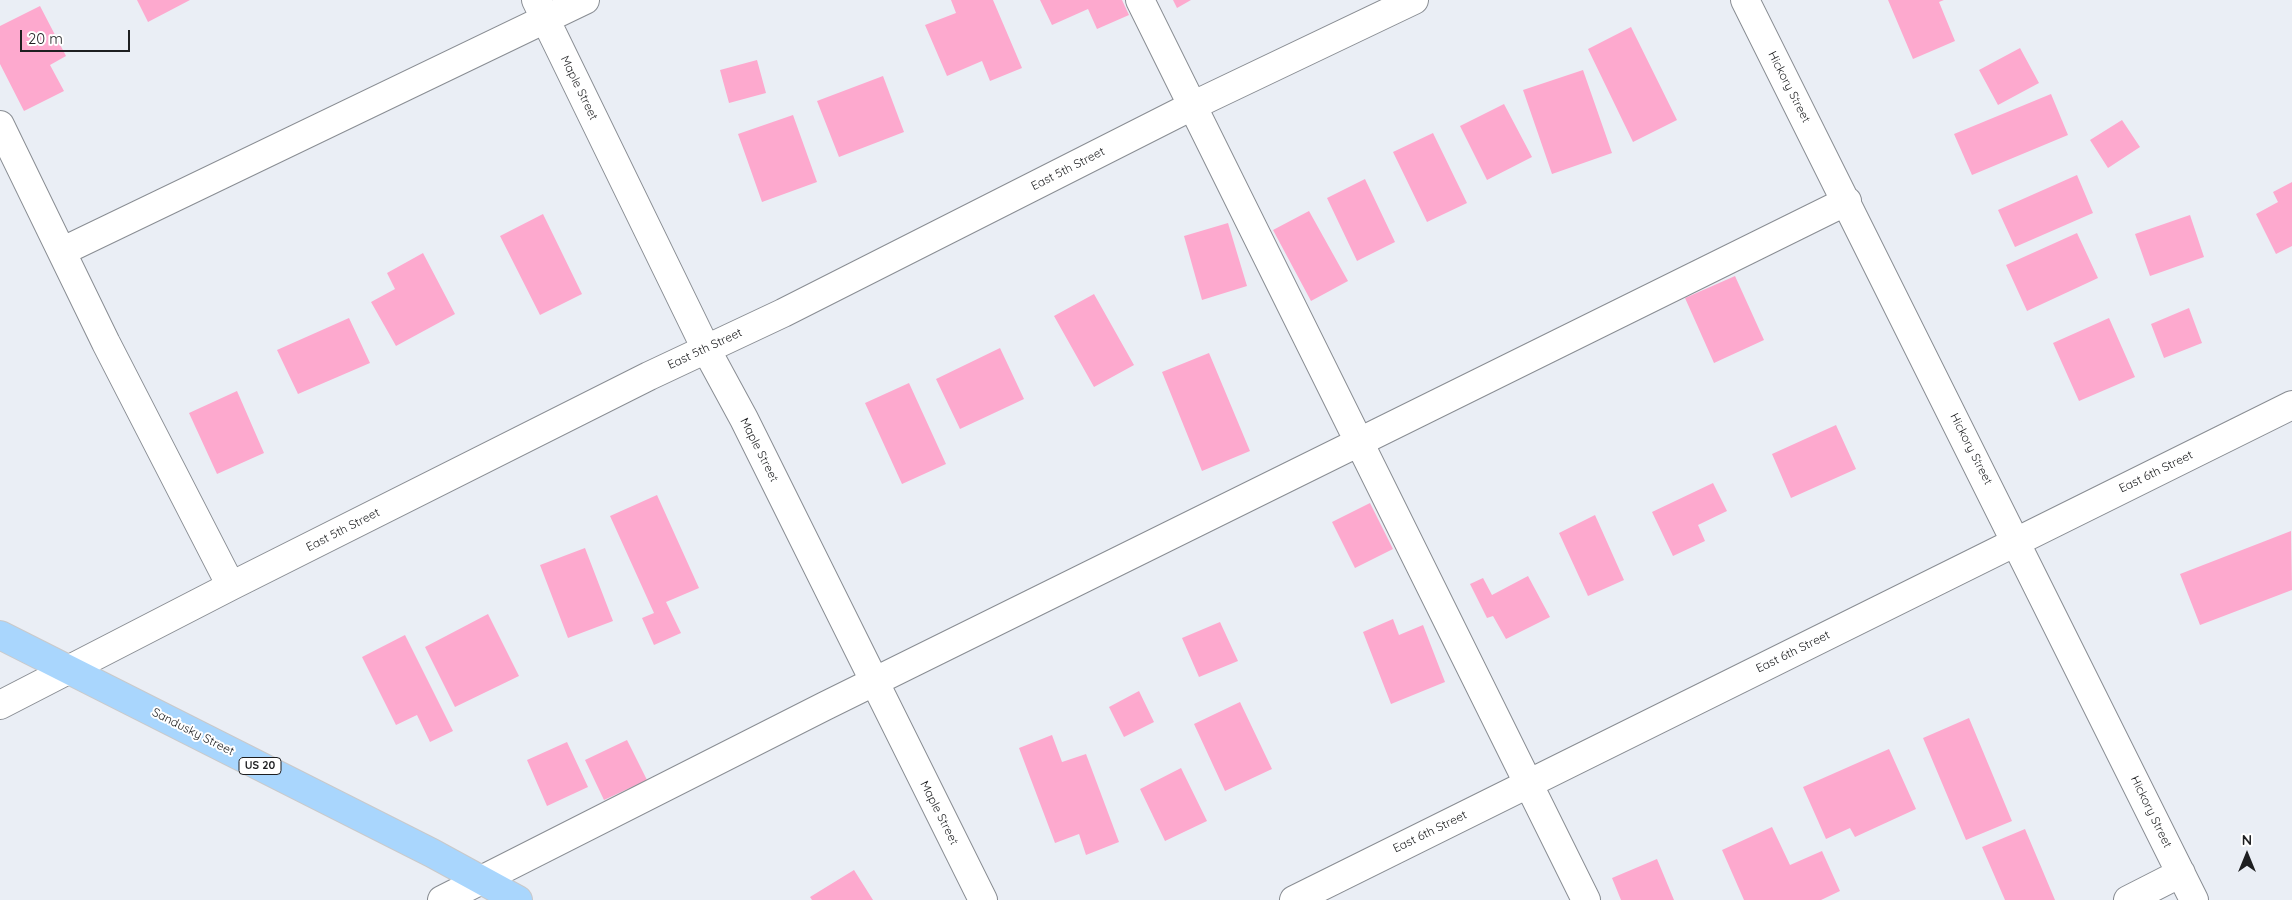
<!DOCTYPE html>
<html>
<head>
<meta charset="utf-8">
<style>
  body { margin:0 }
  #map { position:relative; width:2292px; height:900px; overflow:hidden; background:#eaeef5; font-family:Quicksand,sans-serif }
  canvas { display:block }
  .north { position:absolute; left:2222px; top:830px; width:50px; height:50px; -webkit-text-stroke:4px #fff; paint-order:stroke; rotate:0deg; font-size:14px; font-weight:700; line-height:20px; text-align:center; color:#1e1f21 }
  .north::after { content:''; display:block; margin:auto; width:18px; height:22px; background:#1e1f21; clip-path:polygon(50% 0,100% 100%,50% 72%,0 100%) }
  .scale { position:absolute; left:20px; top:30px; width:110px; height:22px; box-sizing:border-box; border:2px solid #1e1f21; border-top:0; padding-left:6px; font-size:15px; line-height:18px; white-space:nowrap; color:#1e1f21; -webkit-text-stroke:4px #fff; paint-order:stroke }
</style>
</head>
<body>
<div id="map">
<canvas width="2292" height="900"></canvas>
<div class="north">N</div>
<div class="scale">20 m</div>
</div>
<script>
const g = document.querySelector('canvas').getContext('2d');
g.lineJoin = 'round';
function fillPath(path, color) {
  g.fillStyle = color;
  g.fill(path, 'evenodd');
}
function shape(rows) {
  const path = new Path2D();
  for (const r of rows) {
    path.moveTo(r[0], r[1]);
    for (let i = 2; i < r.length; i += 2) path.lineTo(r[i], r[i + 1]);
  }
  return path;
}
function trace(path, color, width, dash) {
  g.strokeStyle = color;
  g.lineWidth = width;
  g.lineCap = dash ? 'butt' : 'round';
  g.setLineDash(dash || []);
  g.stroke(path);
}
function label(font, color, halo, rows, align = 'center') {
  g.font = font + ' Quicksand,sans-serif';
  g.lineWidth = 4;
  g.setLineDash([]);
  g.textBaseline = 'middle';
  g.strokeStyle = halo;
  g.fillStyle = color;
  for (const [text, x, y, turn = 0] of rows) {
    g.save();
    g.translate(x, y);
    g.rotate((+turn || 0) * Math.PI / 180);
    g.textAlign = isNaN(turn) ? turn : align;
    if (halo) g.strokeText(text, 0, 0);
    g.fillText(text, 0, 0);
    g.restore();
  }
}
const building = shape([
  [137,0,190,0,148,22],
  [951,0,993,0,1022,68,990,81,982,61,947,76,925,25,956,13],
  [1040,0,1122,0,1129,15,1097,29,1088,9,1052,25],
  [1173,0,1191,0,1177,8],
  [1888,0,1944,0,1939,2,1955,41,1913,59],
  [40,6,66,56,50,65,64,91,24,111,0,64,0,26],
  [1631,27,1677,120,1633,142,1588,49],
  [2020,48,2039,83,1998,105,1979,70],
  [757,60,766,93,729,103,720,70],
  [1583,70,1612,153,1552,174,1523,90],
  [883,76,904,132,839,157,817,101],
  [2051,94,2068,135,1972,175,1954,134],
  [1504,104,1532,157,1487,180,1460,126],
  [793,115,817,182,762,202,738,134],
  [2122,120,2140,147,2108,168,2090,140],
  [1433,133,1467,203,1427,222,1393,152],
  [2077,175,2093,213,2015,247,1998,210],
  [1365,179,1395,242,1357,261,1327,198],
  [2292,182,2292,246,2276,254,2256,214,2278,202,2273,192],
  [1309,211,1348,281,1311,301,1273,230],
  [543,214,582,294,540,315,500,236],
  [2190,215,2204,257,2150,276,2135,234],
  [1228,223,1247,286,1202,300,1184,236],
  [2077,233,2098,278,2027,311,2006,265],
  [423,253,455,314,396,346,371,302,395,289,387,273],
  [1735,276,1764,340,1714,363,1685,298],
  [1094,294,1134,365,1094,387,1054,316],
  [2189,308,2202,343,2164,358,2151,324],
  [349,318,370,363,298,394,277,350],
  [2109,318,2135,377,2079,401,2053,343],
  [1000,348,1024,399,960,429,936,379],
  [1209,353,1250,451,1202,471,1162,372],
  [909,383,946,464,902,484,865,403],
  [237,391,264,453,217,474,189,413],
  [1836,425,1856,469,1791,498,1772,454],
  [1713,483,1727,511,1698,525,1705,541,1673,556,1652,512],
  [657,495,699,588,666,602,681,633,654,645,642,618,654,613,610,516],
  [1370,503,1393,549,1355,568,1332,522],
  [1595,515,1624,580,1588,596,1559,533],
  [2291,531,2292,590,2200,625,2180,574],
  [585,548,613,621,568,638,540,565],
  [1528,576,1550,617,1506,639,1493,616,1487,618,1470,584,1483,578,1492,595],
  [488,614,519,676,455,707,425,647],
  [1393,619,1399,635,1423,625,1445,682,1391,704,1363,632],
  [1220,622,1238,661,1199,677,1182,638],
  [405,635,453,731,430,742,417,715,396,725,362,657],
  [1139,691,1154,722,1124,737,1109,707],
  [1240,702,1272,769,1225,791,1194,724],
  [1969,718,2012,821,1966,840,1923,738],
  [1052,735,1062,762,1086,754,1119,842,1086,855,1079,834,1055,843,1019,748],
  [627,740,647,780,604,800,585,760],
  [567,742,588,787,547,806,527,760],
  [1889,749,1916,809,1855,837,1850,828,1826,839,1803,787],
  [1181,768,1207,821,1165,841,1140,789],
  [1772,827,1790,865,1822,851,1840,891,1821,900,1744,900,1722,850],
  [2025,829,2055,900,2005,900,1982,847],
  [1657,859,1674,900,1621,900,1612,878],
  [854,870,873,900,812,900,810,897]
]);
const minor = shape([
  [536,0,706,349,744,419,983,900],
  [1140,0,1586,900],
  [1745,0,2194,900],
  [0,125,106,343,231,586],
  [63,251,585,0],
  [0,705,231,586,649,376,783,313,1194,105,1414,0],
  [442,900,825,706,1847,201],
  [1294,900,2292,405],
  [2128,900,2181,873]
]);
const major = shape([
  [0,635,432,853,518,900]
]);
const shields = [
  [260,766,42]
];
const shieldNames = [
  ["US 20",260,766]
];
const streetNames = [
  ["Hickory Street",1789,87,63],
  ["Maple Street",579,88,64],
  ["East 5th Street",1068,169,-27],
  ["East 5th Street",705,349,-25],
  ["Hickory Street",1971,449,63],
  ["Maple Street",759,450,63],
  ["East 6th Street",2156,472,-26],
  ["East 5th Street",343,530,-27],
  ["East 6th Street",1793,652,-26],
  ["Sandusky Street",193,732,27],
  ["Hickory Street",2151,812,64],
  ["Maple Street",939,813,63],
  ["East 6th Street",1430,832,-26]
];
fillPath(building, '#fda9ce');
trace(minor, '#898d93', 30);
trace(major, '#c9c9ca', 30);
trace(minor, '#fff', 28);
trace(major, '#a9d6fd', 28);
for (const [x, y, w] of shields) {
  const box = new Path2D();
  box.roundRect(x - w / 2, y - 8.5, w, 17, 4);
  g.fillStyle = '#fff';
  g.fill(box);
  trace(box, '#1e1f21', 1);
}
label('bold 11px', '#1e1f21', null, shieldNames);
label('12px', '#1e1f21', '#fff', streetNames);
</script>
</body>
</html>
